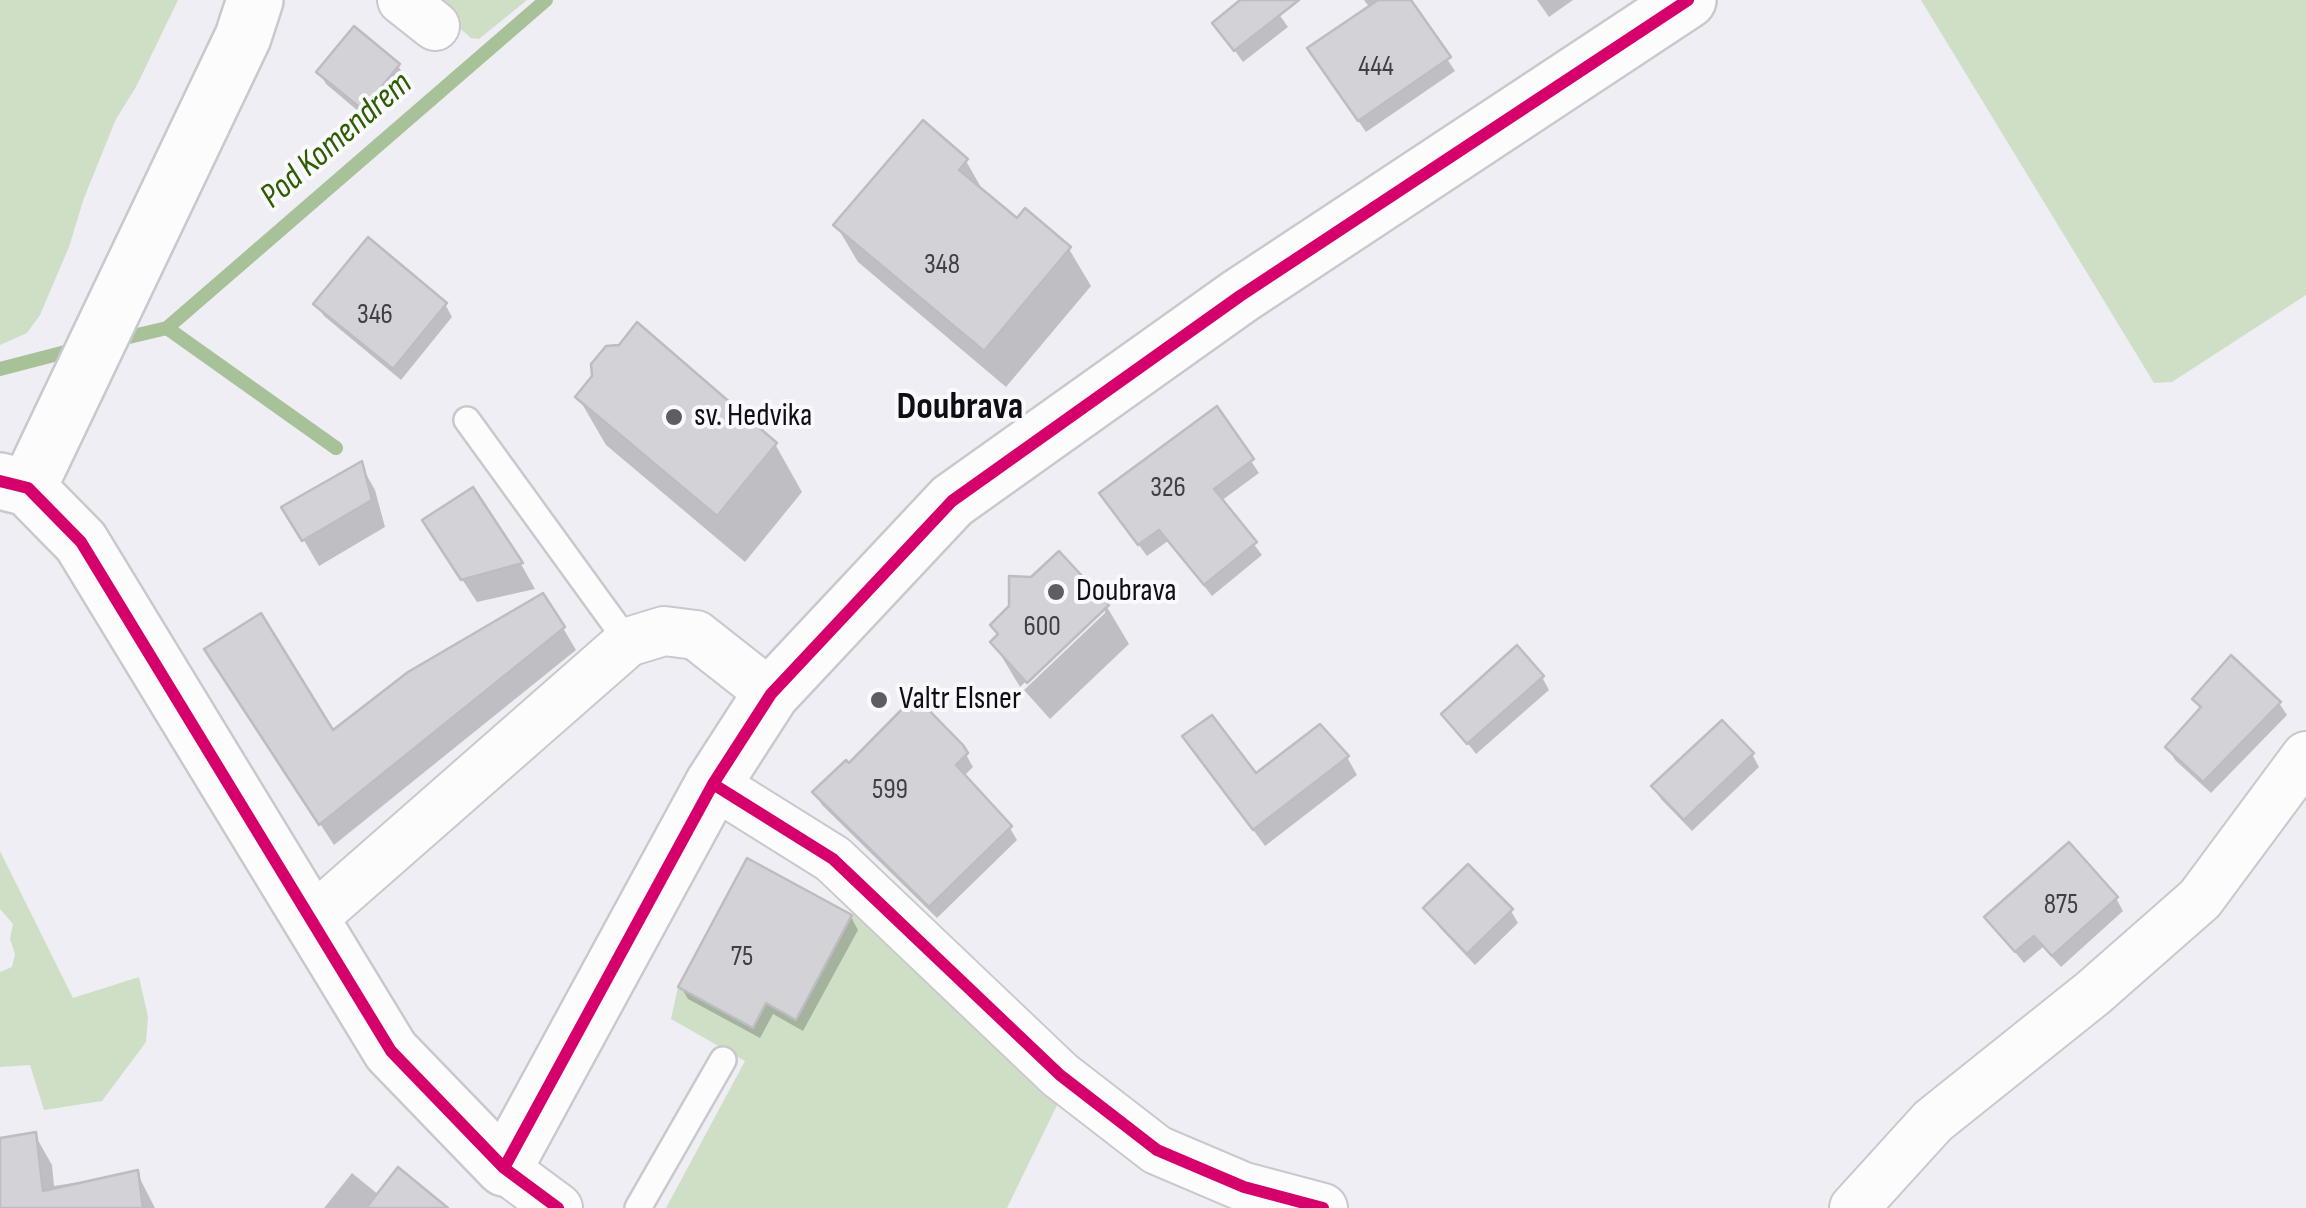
<!DOCTYPE html>
<html>
<head>
<meta charset="utf-8">
<style>
  body { margin:0 }
  canvas { display:block; background:#eeeef4 }
</style>
</head>
<body>
<canvas width="2306" height="1208"></canvas>
<script>
const g = document.querySelector('canvas').getContext('2d');
g.lineJoin = 'round';
function fillPath(path, color) {
  g.fillStyle = color;
  g.fill(path, 'evenodd');
}
function shape(rows) {
  const path = new Path2D();
  for (const r of rows) {
    path.moveTo(r[0], r[1]);
    for (let i = 2; i < r.length; i += 2) path.lineTo(r[i], r[i + 1]);
  }
  return path;
}
function trace(path, color, width, dash) {
  g.strokeStyle = color;
  g.lineWidth = width;
  g.lineCap = dash ? 'butt' : 'round';
  g.setLineDash(dash || []);
  g.stroke(path);
}
function label(font, color, halo, rows, align = 'center') {
  g.font = font + ' "Sofia Sans Condensed",sans-serif';
  g.lineWidth = 8;
  g.setLineDash([]);
  g.textBaseline = 'middle';
  g.strokeStyle = halo;
  g.fillStyle = color;
  for (const [text, x, y, turn = 0] of rows) {
    g.save();
    g.translate(x, y);
    g.rotate((+turn || 0) * Math.PI / 180);
    g.textAlign = isNaN(turn) ? turn : align;
    if (halo) g.strokeText(text, 0, 0);
    g.fillText(text, 0, 0);
    g.restore();
  }
}
const green = shape([
  [0,0,178,0,136,87,116,119,84,198,69,247,40,315,27,333,0,345],
  [427,0,527,0,479,39,471,38],
  [1921,0,2306,0,2306,295,2172,382,2154,383],
  [0,851,73,998,139,977,148,1017,146,1042,102,1101,44,1110,30,1065,0,1067,0,972,12,967,15,954,10,939,13,924,0,909],
  [866,908,1062,1095,1007,1208,666,1208,745,1061,671,1019,678,987,752,1027,766,1003,795,1020,852,915]
]);
const shadow = shape([
  [1244,0,1269,0,1288,27,1243,62,1215,23],
  [1364,0,1408,0,1455,71,1366,132,1317,61,1370,8],
  [1537,0,1573,0,1549,17],
  [398,66,406,78,370,121,326,84,319,72],
  [966,161,986,196,1017,222,1069,249,1091,286,1006,387,858,262,836,225],
  [316,304,445,304,452,317,401,380,324,316],
  [578,397,775,444,802,492,745,562,606,445],
  [1217,410,1259,473,1221,501,1262,555,1212,596,1168,541,1147,556,1109,505],
  [361,465,375,490,385,527,319,566,285,508],
  [472,490,521,564,535,589,477,602,440,546],
  [1059,554,1107,607,1129,644,1050,719,1024,690,1105,613,1105,606,1020,687,993,642,999,637,993,625],
  [563,628,576,650,334,845,220,672,332,734],
  [1542,677,1549,690,1476,754,1445,714],
  [2195,699,2279,703,2287,715,2211,793,2175,760,2168,747,2201,710],
  [1185,737,1255,777,1347,757,1357,775,1265,846],
  [961,746,973,767,963,777,1010,828,1017,840,937,918,822,805,815,793],
  [1752,754,1759,767,1692,831,1661,799,1654,787],
  [2116,898,2123,911,2061,967,2043,947,2024,963,1987,918],
  [1511,911,1518,923,1475,965,1440,928,1432,915],
  [851,917,858,930,803,1031,773,1014,760,1038,688,999,681,987],
  [35,1135,52,1165,54,1186,137,1173,155,1208,0,1208,0,1140],
  [352,1173,379,1195,444,1208,324,1208]
]);
const stream = shape([
  [167,328,546,0],
  [112,341,167,328,336,448],
  [0,369,77,349]
]);
const building = shape([
  [1240,0,1299,0,1234,51,1212,23,1240,0],
  [1378,0,1411,0,1451,57,1358,121,1307,48,1378,0],
  [354,26,400,64,363,110,316,72,354,26],
  [923,120,968,159,959,170,1017,218,1025,208,1071,247,984,351,833,225,923,120],
  [368,237,447,303,393,369,313,304,368,237],
  [637,322,777,443,717,516,575,397,592,376,591,364,606,346,619,345,637,322],
  [1217,406,1254,459,1214,489,1257,542,1204,585,1159,530,1138,545,1099,493,1217,406],
  [362,461,372,500,302,541,281,507,362,461],
  [473,487,523,563,461,580,422,520,473,487],
  [1059,551,1109,605,1027,683,990,642,998,634,990,625,1009,606,1009,576,1031,577,1059,551],
  [543,593,565,627,319,825,204,649,261,613,333,730,408,672,543,593],
  [1517,645,1544,676,1467,744,1441,714,1517,645],
  [2231,655,2281,702,2203,782,2165,747,2201,707,2192,699,2231,655],
  [915,696,963,745,968,753,956,765,1012,826,929,907,812,792,846,760,849,763,915,696],
  [1212,715,1256,773,1320,724,1349,756,1253,830,1182,736,1212,715],
  [1722,720,1754,753,1684,820,1651,786,1722,720],
  [2069,842,2118,897,2052,956,2034,936,2015,952,1984,917,2069,842],
  [747,858,852,915,796,1020,766,1003,753,1028,678,987,747,858],
  [1468,864,1513,909,1467,954,1423,908,1468,864],
  [36,1132,43,1191,138,1170,143,1208,0,1208,0,1138,36,1132],
  [398,1167,448,1208,366,1208,398,1167]
]);
const lane = shape([
  [467,420,628,642],
  [638,1208,723,1060]
]);
const street = shape([
  [402,0,435,26],
  [713,784,833,859,1060,1075,1157,1150,1244,1187,1323,1208],
  [311,920,628,642,664,631,696,635,771,694],
  [504,1168,558,1208],
  [1854,1208,1933,1121,2093,993,2200,899,2306,756]
]);
const secondary = shape([
  [0,481,28,488,81,542,391,1051,504,1168,713,784,771,694,952,501,1240,296,1688,0],
  [28,488,243,37,255,0]
]);
const cycleway = shape([
  [0,481,28,488,81,542,391,1051,504,1168,558,1208],
  [713,784,833,859,1060,1075,1157,1150,1244,1187,1323,1208],
  [504,1168,713,784,771,694,952,501,1240,296,1688,0]
]);
const markers = [
  [674,417,10,"#5d5d62"],
  [1056,592,10,"#5d5d62"],
  [879,700,10,"#5d5d62"]
];
const numberNames = [
  ["444",1376,68],
  ["348",942,266],
  ["346",375,316],
  ["326",1168,489],
  ["600",1042,628],
  ["599",890,791],
  ["875",2061,906],
  ["75",742,958]
];
const poiNames = [
  ["sv. Hedvika",694,417],
  ["Doubrava",1076,592],
  ["Valtr Elsner",899,700]
];
const waterNames = [
  ["Pod Komendrem",337,141,-41]
];
const quarterNames = [
  ["Doubrava",960,408]
];
fillPath(green, '#cedfc6');
fillPath(shadow, '#0003');
trace(stream, '#a7c198', 14);
fillPath(building, '#d2d2d7');
trace(building, '#bcbcc1', 2.5);
trace(lane, '#c9c9cd', 30);
trace(street, '#c9c9cd', 52);
trace(secondary, '#c9c9cd', 60);
trace(lane, '#fcfcfd', 25);
trace(street, '#fcfcfd', 48);
trace(secondary, '#fcfcfd', 55);
trace(cycleway, '#d6006c', 12);
for (const [x, y, r, color] of markers) {
  const dot = new Path2D();
  dot.arc(x, y, r, 0, 2 * Math.PI);
  g.fillStyle = color;
  g.fill(dot);
  trace(dot, '#faf9fe', 4);
}
label('28px', '#404044', null, numberNames);
label('32px', '#0f0f13', '#faf9fe', poiNames, 'left');
label('italic 35px', '#2e5d00', '#faf9fe', waterNames);
label('bold 38px', '#0f0f13', '#faf9fe', quarterNames);
</script>
</body>
</html>
